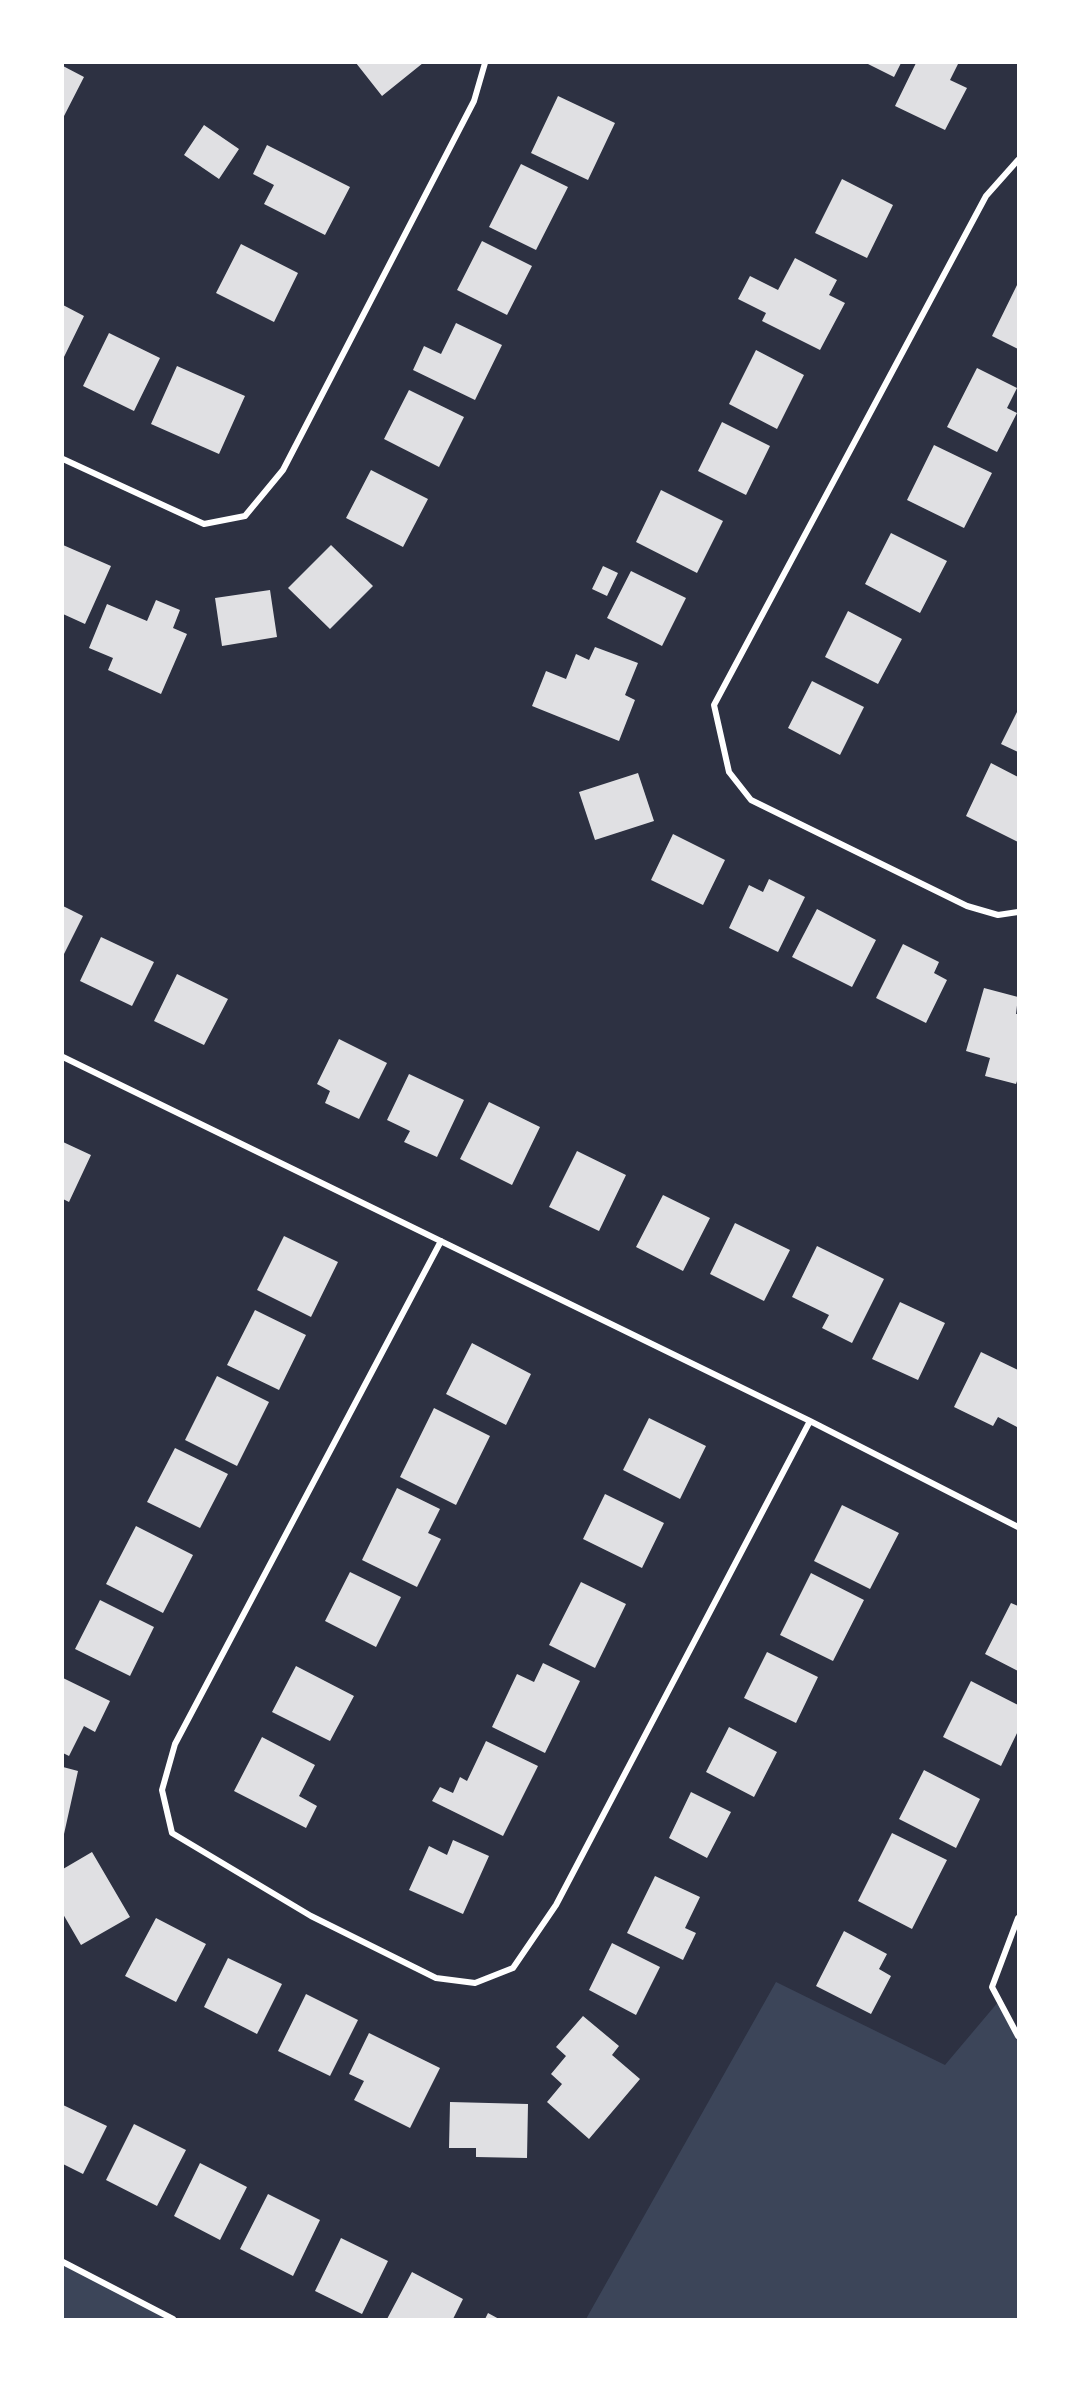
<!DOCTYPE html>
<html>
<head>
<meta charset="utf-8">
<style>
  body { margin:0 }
  #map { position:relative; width:1081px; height:2382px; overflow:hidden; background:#2d3142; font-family:Karla,sans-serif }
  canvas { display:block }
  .frame { position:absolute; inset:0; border:64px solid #fff; pointer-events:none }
</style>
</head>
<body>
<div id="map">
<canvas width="1081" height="2382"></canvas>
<div class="frame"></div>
</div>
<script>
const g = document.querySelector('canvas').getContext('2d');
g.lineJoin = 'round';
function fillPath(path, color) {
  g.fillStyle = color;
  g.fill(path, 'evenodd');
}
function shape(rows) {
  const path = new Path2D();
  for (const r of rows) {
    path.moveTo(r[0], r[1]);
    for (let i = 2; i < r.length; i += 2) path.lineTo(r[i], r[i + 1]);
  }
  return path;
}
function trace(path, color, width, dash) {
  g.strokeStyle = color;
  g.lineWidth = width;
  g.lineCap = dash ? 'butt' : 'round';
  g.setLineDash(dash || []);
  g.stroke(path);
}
const green = shape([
  [776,1982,945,2065,999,2001,1018,2035,1018,2319,586,2319],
  [63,2262,173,2319,63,2319]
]);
const building = shape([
  [356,63,423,63,382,96],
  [866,63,901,63,894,77],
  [916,63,958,64,950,80,967,88,945,130,895,106],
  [63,66,84,77,63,118],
  [558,96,615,123,588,180,531,153],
  [204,125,239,149,219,179,184,155],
  [267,145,350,187,325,235,264,204,274,185,253,174],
  [521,164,568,187,536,250,489,227],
  [842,179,893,205,867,258,815,233],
  [482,241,532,266,507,315,457,290],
  [241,244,298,273,274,322,216,293],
  [795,258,837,280,829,295,845,303,820,350,762,321,766,313,738,299,750,276,778,290],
  [1018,283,1018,349,992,336],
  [63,305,84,316,63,359],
  [456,323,502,345,475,400,413,370,424,346,441,354],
  [109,333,160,358,134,411,83,386],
  [756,350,804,375,777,429,729,404],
  [177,366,245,396,219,454,151,424],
  [977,368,1017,388,1007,408,1017,413,997,452,947,427],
  [409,390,464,417,439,467,384,439],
  [722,422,770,446,746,495,698,471],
  [934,445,992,473,964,528,907,500],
  [371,470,428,499,403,547,346,518],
  [661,490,723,521,697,573,636,542],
  [891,533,947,561,920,613,865,584],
  [63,545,111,566,85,624,63,614],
  [331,545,373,586,330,629,288,588],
  [603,566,618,573,607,596,592,589],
  [631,571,686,598,662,646,607,618],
  [270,590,277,637,222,646,215,598],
  [156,600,180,610,173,628,187,634,161,694,108,670,113,658,89,648,107,604,147,621],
  [848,611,902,639,878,684,825,657],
  [595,647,638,663,625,695,635,700,619,741,532,706,546,671,566,679,576,654,589,660],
  [812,681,864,707,840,755,788,728],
  [1018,710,1018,752,1001,744],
  [991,763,1018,777,1018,842,966,816],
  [638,773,654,821,595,840,579,792],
  [673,834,725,860,703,905,651,880],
  [769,879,805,897,778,952,729,928,749,885,763,892],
  [63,906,83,916,63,956],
  [817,909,876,940,852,987,792,957],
  [101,937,154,962,132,1006,80,981],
  [903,944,939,962,934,973,947,980,926,1023,876,998],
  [177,974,228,999,204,1045,154,1021],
  [984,988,1018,997,1016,1014,1018,1014,1018,1078,1016,1084,985,1076,990,1058,966,1051],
  [339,1039,387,1063,359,1119,325,1103,330,1091,317,1084],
  [409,1074,464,1100,437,1157,404,1142,410,1131,387,1120],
  [489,1102,540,1127,512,1185,460,1159],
  [63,1142,91,1155,69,1202,63,1199],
  [577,1151,626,1175,599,1231,549,1207],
  [663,1195,710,1218,683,1271,636,1247],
  [735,1223,790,1250,764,1301,710,1274],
  [284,1236,338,1262,311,1317,257,1290],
  [817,1246,884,1279,852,1343,822,1328,829,1315,792,1297],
  [900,1302,945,1323,918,1380,872,1359],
  [255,1310,306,1335,279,1390,227,1365],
  [472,1343,531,1374,506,1425,446,1394],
  [981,1352,1018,1370,1017,1427,998,1417,993,1426,954,1407],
  [217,1376,269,1402,237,1466,185,1440],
  [434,1408,490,1436,456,1505,400,1477],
  [649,1418,706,1446,680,1499,623,1470],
  [175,1448,228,1474,200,1528,147,1502],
  [397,1488,440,1509,428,1533,441,1539,417,1587,362,1560],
  [605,1494,664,1523,642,1568,583,1539],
  [842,1505,899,1533,870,1589,814,1561],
  [136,1526,193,1555,163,1613,106,1584],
  [350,1572,401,1597,376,1647,325,1621],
  [811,1573,864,1600,833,1661,780,1635],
  [581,1582,626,1604,595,1668,549,1645],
  [100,1600,154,1627,130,1676,75,1649],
  [1011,1603,1018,1606,1018,1671,985,1654],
  [767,1652,818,1677,796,1723,744,1698],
  [543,1663,580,1681,545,1753,492,1727,517,1674,534,1682],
  [296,1666,354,1696,330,1741,272,1712],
  [63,1678,110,1701,95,1732,84,1726,69,1756,63,1753],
  [971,1681,1018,1705,1018,1731,1001,1766,943,1737],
  [729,1727,777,1752,754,1797,706,1772],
  [262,1737,315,1765,299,1796,317,1806,306,1828,234,1791],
  [486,1741,538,1766,503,1836,432,1801,440,1787,453,1793,460,1777,467,1781],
  [63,1767,78,1771,64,1834,63,1834],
  [924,1770,980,1799,956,1848,899,1819],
  [691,1792,731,1812,707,1858,669,1838],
  [892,1833,947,1860,912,1929,858,1901],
  [453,1840,489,1856,463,1914,409,1890,429,1846,447,1855],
  [92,1852,130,1917,81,1945,63,1914,63,1869],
  [655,1876,700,1897,685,1928,696,1933,683,1960,627,1933],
  [156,1918,206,1944,176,2002,125,1976],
  [844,1931,887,1954,879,1969,891,1976,871,2014,816,1986],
  [612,1943,660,1967,636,2015,589,1990],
  [228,1958,282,1984,257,2034,204,2007],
  [306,1994,358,2020,330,2076,278,2051],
  [583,2016,619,2046,612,2055,640,2079,589,2139,547,2102,562,2084,551,2074,566,2056,556,2047],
  [369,2033,440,2068,410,2128,354,2100,364,2081,349,2074],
  [450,2102,528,2104,527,2158,476,2157,476,2148,449,2148],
  [63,2105,107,2126,83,2174,63,2164],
  [134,2124,186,2150,157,2206,106,2180],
  [200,2163,247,2187,220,2240,174,2216],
  [268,2194,320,2220,293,2276,240,2249],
  [341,2238,388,2261,362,2314,315,2291],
  [412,2272,463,2299,453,2319,387,2319],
  [488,2313,499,2319,485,2319]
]);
const minor = shape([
  [1018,160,986,196,714,705,729,772,751,800,967,906,998,915,1018,912],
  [63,459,204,524,245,516,283,470,474,101,485,63],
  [63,1057,810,1421,1018,1527],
  [441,1241,175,1744,162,1790,172,1833,311,1916,436,1978,475,1983,513,1968,556,1905,810,1421],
  [1018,1918,992,1987,1018,2036],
  [63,2262,173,2319]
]);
fillPath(green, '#3c4559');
fillPath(building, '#e0e0e3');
trace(minor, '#fff', 6);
</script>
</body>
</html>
